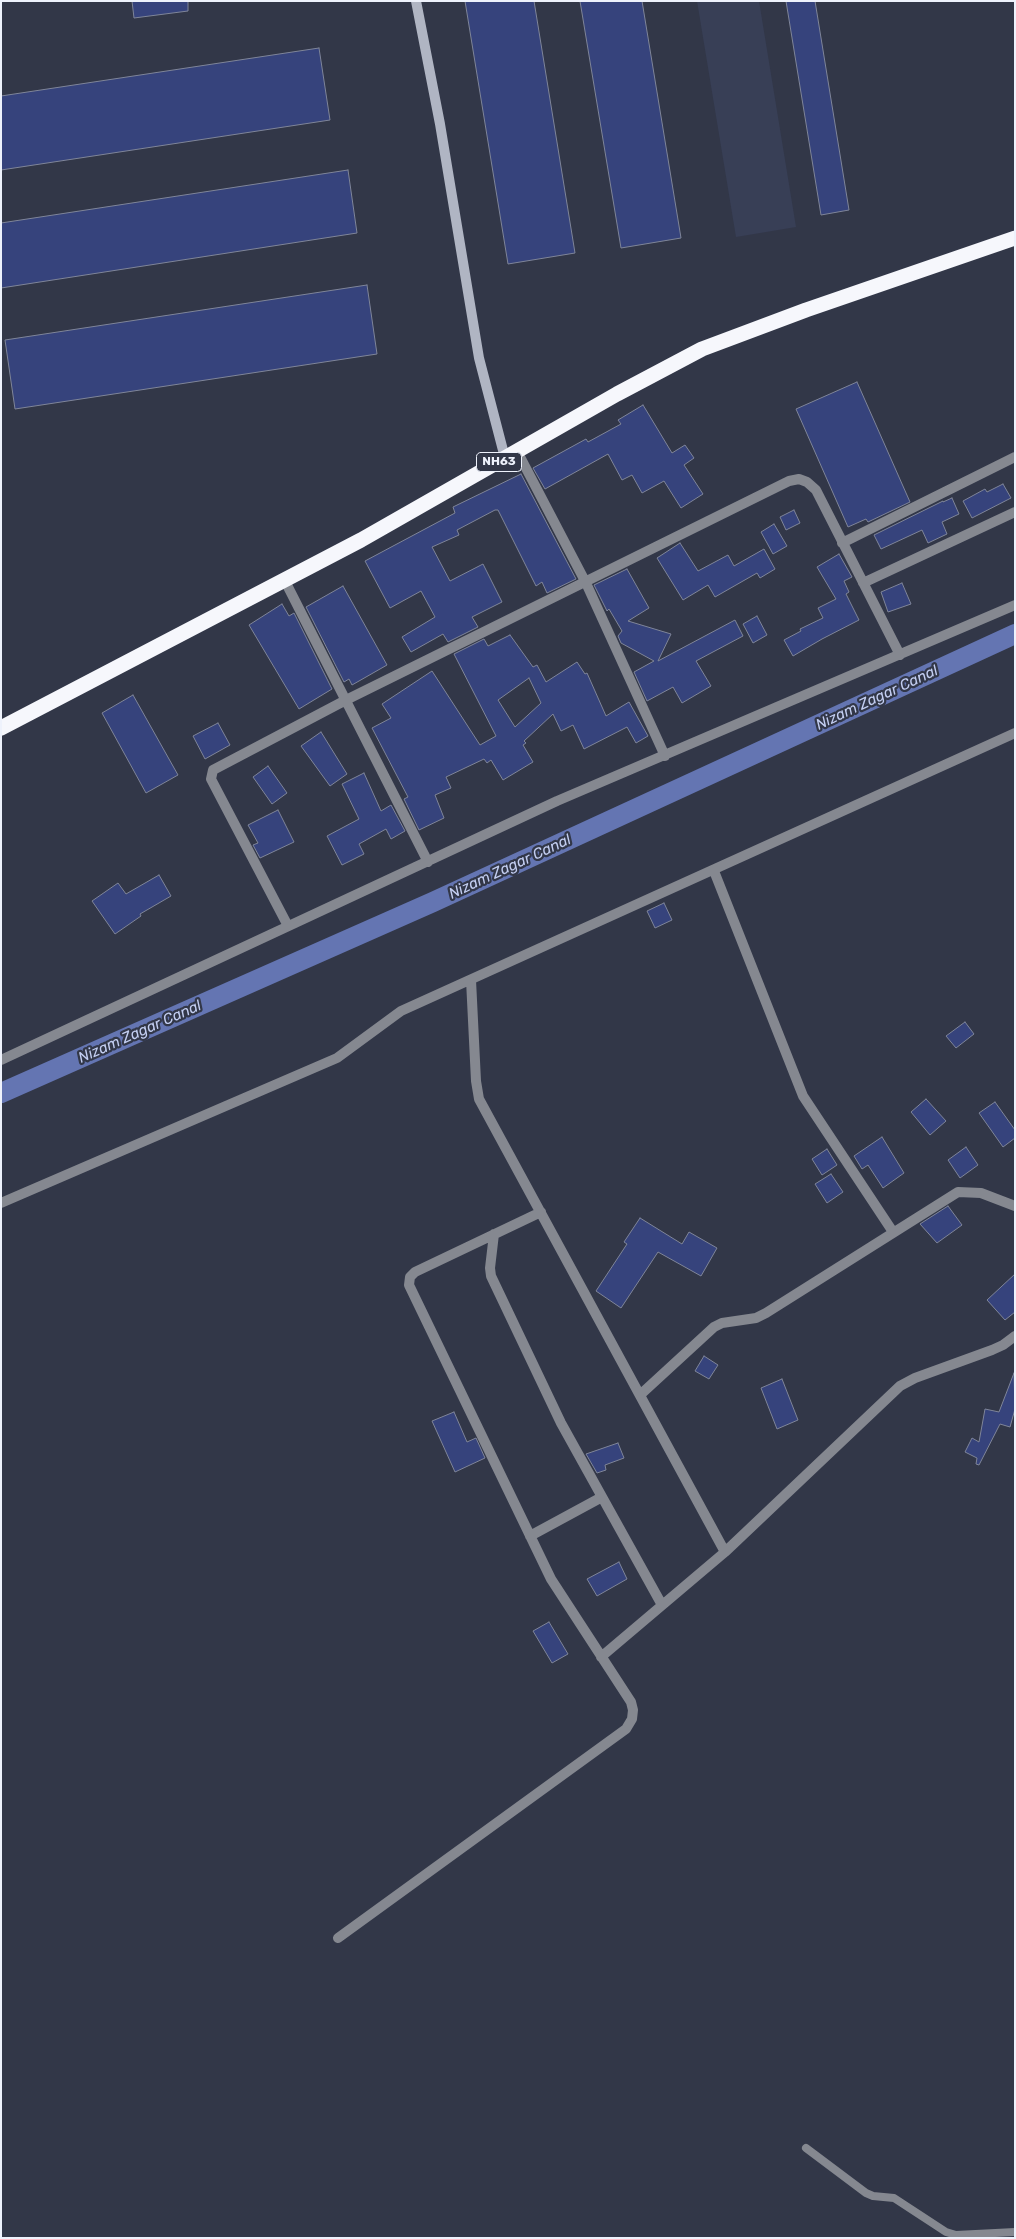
<!DOCTYPE html>
<html>
<head>
<meta charset="utf-8">
<style>
  body { margin:0 }
  #map { position:relative; width:1016px; height:2239px; overflow:hidden; background:#323748; font-family:Rubik,sans-serif }
  canvas { display:block }
  .frame { position:absolute; inset:0; border:2px solid #eef2fc; pointer-events:none }
</style>
</head>
<body>
<div id="map">
<canvas width="1016" height="2239"></canvas>
<div class="frame"></div>
</div>
<script>
const g = document.querySelector('canvas').getContext('2d');
g.lineJoin = 'round';
function fillPath(path, color) {
  g.fillStyle = color;
  g.fill(path, 'evenodd');
}
function shape(rows) {
  const path = new Path2D();
  for (const r of rows) {
    path.moveTo(r[0], r[1]);
    for (let i = 2; i < r.length; i += 2) path.lineTo(r[i], r[i + 1]);
  }
  return path;
}
function trace(path, color, width, dash) {
  g.strokeStyle = color;
  g.lineWidth = width;
  g.lineCap = dash ? 'butt' : 'round';
  g.setLineDash(dash || []);
  g.stroke(path);
}
function label(font, color, halo, rows, align = 'center') {
  g.font = font + ' Rubik,sans-serif';
  g.lineWidth = 4.5;
  g.setLineDash([]);
  g.textBaseline = 'middle';
  g.strokeStyle = halo;
  g.fillStyle = color;
  for (const [text, x, y, turn = 0] of rows) {
    g.save();
    g.translate(x, y);
    g.rotate((+turn || 0) * Math.PI / 180);
    g.textAlign = isNaN(turn) ? turn : align;
    if (halo) g.strokeText(text, 0, 0);
    g.fillText(text, 0, 0);
    g.restore();
  }
}
const built = shape([
  [697,1,759,1,796,227,736,237]
]);
const canal = shape([
  [1,1093,433,902,1015,634]
]);
const building = shape([
  [132,1,188,1,188,11,134,18,132,1],
  [465,1,534,1,575,253,508,264,465,1],
  [580,1,642,1,681,238,621,248,580,1],
  [786,1,815,1,849,210,821,215,786,1],
  [319,48,330,120,1,170,1,96,319,48],
  [348,170,357,233,1,288,1,223,348,170],
  [367,285,377,354,15,409,5,340,367,285],
  [857,382,910,502,868,522,866,519,848,527,796,409,857,382],
  [643,405,672,453,685,445,694,458,684,465,703,494,681,508,664,481,642,493,632,475,622,480,608,454,545,489,533,468,586,439,588,442,621,424,618,420,643,405],
  [521,474,576,579,547,593,542,582,536,586,498,510,495,510,457,530,459,535,432,547,450,581,483,564,502,602,472,617,478,627,448,642,443,634,411,652,402,637,435,617,421,591,390,608,365,561,455,513,453,507,521,474],
  [1003,484,1011,498,972,518,963,501,985,489,987,492,1003,484],
  [952,498,959,514,942,522,947,534,928,543,922,530,881,549,874,535,943,501,943,502,952,498],
  [794,510,800,523,786,530,780,517,794,510],
  [774,524,787,546,773,554,761,532,774,524],
  [680,543,698,571,728,555,734,566,764,549,775,569,760,578,757,573,715,597,708,585,683,600,657,558,680,543],
  [839,554,852,577,844,581,849,592,846,594,859,620,822,639,793,656,784,640,801,631,800,629,823,618,818,608,836,599,817,567,839,554],
  [627,569,649,608,628,621,671,634,658,661,735,620,743,636,696,661,711,686,682,703,673,687,647,701,634,672,654,661,621,643,618,636,622,631,609,609,607,611,594,585,627,569],
  [902,583,911,604,888,612,881,592,902,583],
  [343,586,387,665,352,685,349,679,344,682,306,607,343,586],
  [282,604,289,616,294,613,332,689,299,709,249,625,282,604],
  [757,616,767,635,753,643,743,624,757,616],
  [510,635,533,667,537,665,546,682,577,662,585,674,587,673,606,716,629,702,648,736,636,743,627,727,584,749,573,725,561,731,553,714,524,741,526,743,523,745,533,762,503,780,491,760,487,763,484,759,446,777,451,788,435,795,444,818,419,830,404,799,408,797,372,728,391,718,382,704,432,671,480,745,496,736,454,654,484,639,488,646,510,635],
  [529,678,541,703,515,727,498,700,529,678],
  [133,695,178,775,146,793,102,713,133,695],
  [218,723,230,745,205,759,193,736,218,723],
  [321,732,347,774,330,786,301,746,321,732],
  [268,766,287,793,272,804,253,777,268,766],
  [364,773,381,811,391,805,405,831,391,839,386,829,359,844,364,854,342,865,327,836,359,819,342,784,364,773],
  [278,810,294,842,260,858,253,845,258,843,248,825,278,810],
  [159,875,171,896,140,914,141,916,115,934,92,901,118,883,126,894,159,875],
  [664,903,672,920,655,928,647,911,664,903],
  [965,1022,974,1034,956,1048,946,1036,965,1022],
  [926,1099,946,1121,930,1135,911,1112,926,1099],
  [995,1102,1015,1130,1015,1138,1003,1147,979,1113,995,1102],
  [882,1137,904,1173,883,1188,868,1165,862,1169,854,1156,882,1137],
  [966,1147,978,1165,960,1178,948,1160,966,1147],
  [827,1149,837,1165,822,1175,812,1159,827,1149],
  [831,1174,843,1192,827,1203,815,1184,831,1174],
  [948,1206,962,1225,937,1243,920,1224,948,1206],
  [640,1218,682,1244,689,1232,717,1248,701,1276,658,1252,621,1308,596,1291,627,1244,624,1242,640,1218],
  [1015,1274,1015,1312,1005,1320,987,1300,1015,1274],
  [704,1356,718,1365,709,1379,695,1371,704,1356],
  [1014,1373,1015,1409,1010,1427,1000,1424,979,1465,976,1464,977,1458,965,1452,972,1438,979,1442,985,1409,999,1412,1014,1373],
  [782,1379,798,1420,777,1429,761,1388,782,1379],
  [454,1412,467,1442,476,1438,485,1458,455,1472,432,1421,454,1412],
  [618,1443,624,1458,605,1465,606,1470,597,1473,586,1454,618,1443],
  [619,1562,627,1579,597,1596,587,1579,619,1562],
  [549,1622,568,1654,552,1663,533,1631,549,1622]
]);
const lane = shape([
  [806,2148,866,2193,873,2196,894,2198,946,2232,956,2235,1015,2232]
]);
const street = shape([
  [517,451,586,583,665,756],
  [842,543,1015,457],
  [285,581,428,862],
  [863,583,1015,512],
  [714,871,803,1096,893,1232],
  [288,926,211,779,213,770,346,700,789,481,799,479,807,482,816,490,900,655],
  [471,980,476,1081,479,1099,725,1552],
  [1,1060,557,801,1015,605],
  [1,1203,337,1058,401,1011,1015,733],
  [494,1234,490,1268,491,1276,561,1423,662,1605],
  [640,1395,714,1327,722,1323,756,1318,766,1313,958,1192,981,1193,1015,1206],
  [530,1536,602,1497],
  [601,1657,725,1552,900,1386,915,1378,992,1350,1003,1345,1015,1336],
  [338,1938,626,1729,632,1719,633,1710,631,1702,551,1579,409,1285,410,1277,415,1272,541,1212]
]);
const secondary = shape([
  [416,1,440,124,479,358,505,458]
]);
const highway = shape([
  [1,728,361,540,617,394,702,349,806,310,1015,238]
]);
const shields = [
  [499,462,45]
];
const shieldNames = [
  ["NH63",499,462]
];
const waterNames = [
  ["Nizam Zagar Canal",877,698,-25],
  ["Nizam Zagar Canal",510,867,-25],
  ["Nizam Zagar Canal",140,1032,-24]
];
fillPath(built, '#383f56');
trace(canal, '#6475b2', 20);
fillPath(building, '#36437c');
trace(building, '#7f8599', 1);
trace(lane, '#858890', 8);
trace(street, '#858890', 10);
trace(secondary, '#b0b5c3', 10);
trace(highway, '#f6f7fc', 15);
for (const [x, y, w] of shields) {
  const box = new Path2D();
  box.roundRect(x - w / 2, y - 9.5, w, 19, 4);
  g.fillStyle = '#323748';
  g.fill(box);
  trace(box, '#eef2fc', 1);
}
label('bold 12px', '#eef2fc', null, shieldNames);
label('italic 15px', '#c3cef1', '#323748', waterNames);
</script>
</body>
</html>
